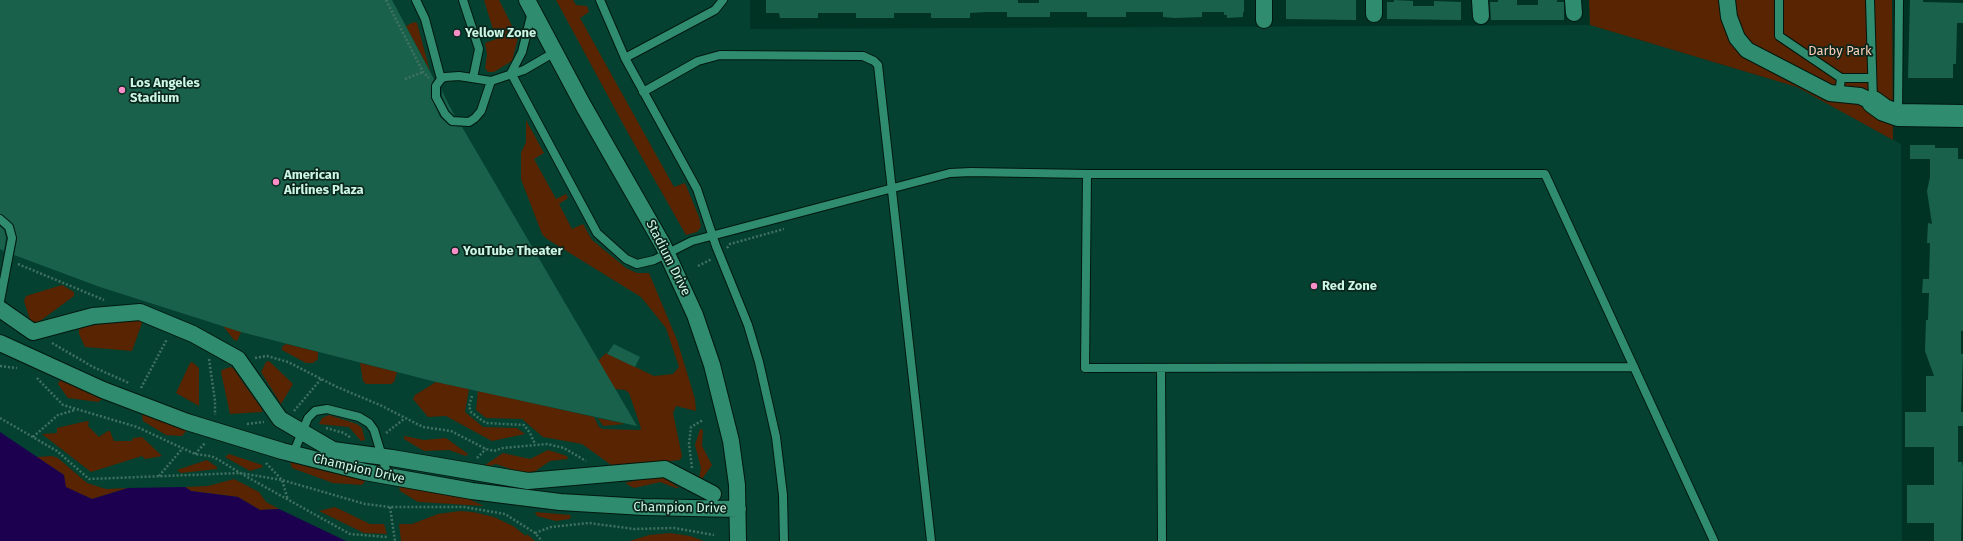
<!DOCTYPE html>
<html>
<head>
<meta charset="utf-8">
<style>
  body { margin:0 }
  canvas { display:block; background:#003324 }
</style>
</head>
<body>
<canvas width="1963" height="541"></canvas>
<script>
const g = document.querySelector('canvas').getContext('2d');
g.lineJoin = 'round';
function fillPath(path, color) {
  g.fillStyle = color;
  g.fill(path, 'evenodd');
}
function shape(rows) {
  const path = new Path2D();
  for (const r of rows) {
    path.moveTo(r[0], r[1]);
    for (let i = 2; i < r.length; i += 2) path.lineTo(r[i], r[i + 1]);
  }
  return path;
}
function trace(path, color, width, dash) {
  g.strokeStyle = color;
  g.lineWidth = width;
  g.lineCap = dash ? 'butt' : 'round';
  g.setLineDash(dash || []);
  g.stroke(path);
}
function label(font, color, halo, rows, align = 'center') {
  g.font = font + ' "Fira Sans",sans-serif';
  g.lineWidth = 3.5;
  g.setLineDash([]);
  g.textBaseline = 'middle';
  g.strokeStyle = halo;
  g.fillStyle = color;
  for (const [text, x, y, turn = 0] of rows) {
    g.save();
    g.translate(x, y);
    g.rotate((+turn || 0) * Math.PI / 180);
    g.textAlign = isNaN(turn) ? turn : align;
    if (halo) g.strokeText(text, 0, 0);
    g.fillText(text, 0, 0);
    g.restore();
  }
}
const built = shape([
  [0,0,750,0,750,29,1590,25,1797,87,1901,144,1902,541,0,541]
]);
const green = shape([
  [484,0,499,0,518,38,512,61,494,72,488,72,485,68,487,55,485,43,496,39],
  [556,0,573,0,576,5,587,6,589,12,580,18,674,187,685,183,699,217,701,227,697,232,686,235,628,133],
  [1589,0,1892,0,1893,140,1797,87,1590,25],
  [414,22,417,23,430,71,406,26],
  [526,120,544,153,534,159,556,199,566,194,568,198,559,204,572,229,583,224,592,240,626,268,637,273,649,273,677,340,695,399,696,411,676,406,673,413,682,456,680,460,614,467,582,444,543,437,522,419,486,418,476,410,478,391,594,417,599,427,603,429,640,430,641,428,629,393,625,390,615,389,598,361,606,353,654,376,673,374,679,367,666,328,641,297,547,239,542,234,521,179,521,153,526,142],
  [62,285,74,292,74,296,36,324,31,323,24,301,26,296],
  [135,318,141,320,142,323,132,351,85,347,79,334,79,329,83,327],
  [223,326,241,332,237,341,234,340],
  [286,344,318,352,318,359,313,363,306,363,282,350,282,347],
  [269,361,293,384,281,404,261,372,266,362],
  [192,362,199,368,199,406,176,393,190,363],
  [360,363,397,372,394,382,391,384,366,384,363,381],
  [230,367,233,368,244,384,262,409,262,412,230,414,221,372,222,370],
  [60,380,102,399,98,402,68,398,58,384],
  [436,382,469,389,465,412,483,427,517,428,525,434,492,441,446,416,428,417,413,399,415,395],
  [142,414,187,430,182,436,166,435,143,421],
  [329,415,357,424,362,428,365,440,361,441,349,427,319,424,322,418],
  [598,418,625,424,603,426],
  [87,421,89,421,88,426,99,437,108,431,110,431,114,441,132,441,133,438,142,437,162,456,145,459,142,456,91,472,42,434,57,433,57,428],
  [700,429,703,430,702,446,712,465,702,479,699,478,701,468,695,445],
  [404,436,424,440,446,438,468,454,466,456,449,450,424,451,404,439],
  [548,450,567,456,568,459,550,461,531,474,526,474,496,464,486,467,485,465,503,453,530,459],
  [229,454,262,465,263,467,250,471,225,457],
  [52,456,58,458,87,483,106,489,128,488,92,499,65,487,64,475,36,457],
  [207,460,217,467,217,469,181,473,177,470],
  [290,462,328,472,366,480,362,485,333,483,292,468],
  [660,475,679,488,676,488,660,482,634,488,625,483],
  [234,479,259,492,266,502,279,509,260,510,238,497,191,491,185,487,208,486],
  [399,487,469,499,484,506,418,502,400,491],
  [335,507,370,524,384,524,387,534,364,533,319,511],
  [460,511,473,512,494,517,513,526,526,536,527,534,535,541,401,541,399,524,412,524,438,514],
  [535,512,571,515,570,519,556,521,537,516],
  [670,533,690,536,704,541,630,541,649,535]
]);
const water = shape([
  [0,432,64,475,66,487,92,499,128,488,185,487,191,491,238,497,260,510,279,509,346,541,0,541]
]);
const building = shape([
  [0,0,392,0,434,79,431,86,431,97,440,117,449,125,462,127,637,426,436,382,241,332,100,287,14,255,17,239,14,226,0,214],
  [766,0,1018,0,1018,3,1039,3,1039,0,1244,0,1244,12,1243,12,1243,17,1227,18,1227,15,1224,15,1224,12,1202,12,1202,17,1175,18,1163,17,1163,12,1126,12,1126,17,1087,17,1087,12,1050,12,1050,17,1007,17,1007,12,986,12,970,13,970,18,931,18,931,13,894,13,894,18,856,18,856,13,818,13,818,18,780,18,779,13,766,13],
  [1286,0,1356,0,1356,20,1286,19],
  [1394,0,1413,1,1413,6,1434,6,1434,1,1461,2,1461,20,1387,19,1387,2,1394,2],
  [1498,0,1517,0,1517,5,1538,5,1538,0,1557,0,1557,2,1564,2,1564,20,1491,20,1490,2,1498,2],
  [1910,0,1923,0,1923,2,1963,3,1963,23,1957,23,1956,64,1953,64,1953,78,1908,78],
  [442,91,449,105,455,116,449,111,442,96],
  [1910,145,1935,145,1935,148,1958,148,1958,159,1963,159,1963,331,1961,331,1961,354,1963,354,1961,412,1963,412,1963,426,1958,426,1958,462,1962,462,1963,467,1961,541,1934,541,1934,523,1907,523,1907,485,1934,485,1934,447,1905,447,1905,412,1926,412,1926,376,1934,376,1925,351,1926,320,1928,320,1929,293,1922,293,1923,279,1929,279,1930,243,1927,243,1928,223,1932,224,1927,191,1930,177,1930,159,1910,159],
  [0,226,4,230,6,238,4,251,0,249],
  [614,344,640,357,635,367,607,354]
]);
const path = shape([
  [386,0,423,72,429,78],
  [405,79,423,72],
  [727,248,730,244,784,229],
  [18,264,104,300],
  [698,266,712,259],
  [52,343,93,367,129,383],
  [255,358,267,356,288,362,337,387,380,405,423,427,451,431,486,449,494,451,503,448,547,444,564,448,586,461],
  [209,359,215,401,215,415],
  [0,366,17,368],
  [37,378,63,405,137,427,195,454,211,456,219,460,240,473,282,480,365,504,390,507,464,507,505,514,535,533,542,541],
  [141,388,167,339],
  [472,396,469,406,471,412,480,419,486,423,524,425,530,433,535,444],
  [294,411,321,379],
  [0,418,57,451,89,479,240,473,350,534,387,537],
  [247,424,264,422],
  [326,428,344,433,351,438],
  [386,433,404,419],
  [33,437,58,415,75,410],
  [195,454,205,443],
  [477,458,486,449],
  [266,463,282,480,288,500],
  [692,468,689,444,691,427,703,420],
  [159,476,182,449],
  [390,507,395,541],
  [535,533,551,527,589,523,634,529,674,528,714,535]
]);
const lane = shape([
  [416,0,425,19,441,79],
  [463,0,479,49,473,78],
  [600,0,625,58,697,189,716,246,748,325,759,362,776,437,783,495,784,541],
  [1779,0,1779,36,1841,78,1839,95],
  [1870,0,1873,101],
  [532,12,522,52,511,73,597,233,626,259,637,264,654,260,692,241,950,173,971,172,1087,174,1545,174,1714,541],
  [625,58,715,10,723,0],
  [1841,78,1871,78],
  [491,81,481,111,475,118,469,122,452,121,445,114,436,97,436,86,441,79,445,77,459,76,491,81,524,70,555,52],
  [643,92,698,61,720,55,863,56,874,61,878,65,931,541],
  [1898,115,1899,0],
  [1087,174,1085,368,1634,367],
  [0,219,9,227,12,238,0,301],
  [1161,368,1162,541],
  [293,454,308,418,315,411,327,409,359,417,369,423,374,430,388,476]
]);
const street = shape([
  [527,0,583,105,663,245,695,315,712,365,731,441,737,485,738,541],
  [1374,0,1374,14],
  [1480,0,1481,16],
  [1573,0,1574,13],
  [1727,0,1729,17,1737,38,1747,50,1830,93,1860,96,1873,102],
  [1264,20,1264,0],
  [0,309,33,332,93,316,140,312,193,334,238,359,280,419,333,450,392,458,528,481,665,469,713,494],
  [0,343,103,390,187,422,282,451,365,472,472,491,560,502,644,507,738,509]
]);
const secondary = shape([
  [1873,102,1884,110,1898,115,1963,116]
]);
const markers = [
  [457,33,4,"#fa8fc8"],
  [122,90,4,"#fa8fc8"],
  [276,182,4,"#fa8fc8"],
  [455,251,4,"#fa8fc8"],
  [1314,286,4,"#fa8fc8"]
];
const poiNames = [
  ["Yellow Zone",465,33],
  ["Los Angeles",130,83],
  ["Stadium",130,98],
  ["American",284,175],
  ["Airlines Plaza",284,190],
  ["YouTube Theater",463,251],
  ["Red Zone",1322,286]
];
const parkNames = [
  ["Darby Park",1840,51]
];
const streetNames = [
  ["Stadium Drive",668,258,63],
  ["Champion Drive",359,469,13],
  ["Champion Drive",680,508,1]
];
fillPath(built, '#044130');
fillPath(green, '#592402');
fillPath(water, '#1c004f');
fillPath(building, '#1a614b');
trace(lane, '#00180f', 10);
trace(street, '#00180f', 18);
trace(secondary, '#00180f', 24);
trace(path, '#417161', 2.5, [2, 2]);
trace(lane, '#308c6e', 8);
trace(street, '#308c6e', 16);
trace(secondary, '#308c6e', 22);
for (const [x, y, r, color] of markers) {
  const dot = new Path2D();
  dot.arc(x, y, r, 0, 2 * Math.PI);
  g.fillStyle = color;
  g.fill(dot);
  trace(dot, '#0a261d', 1.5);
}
label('bold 13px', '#cdf7e5', '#0a261d', poiNames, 'left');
label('13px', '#fdceb6', '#0a261d', parkNames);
label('13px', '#cdf7e5', '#0a261d', streetNames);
</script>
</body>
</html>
